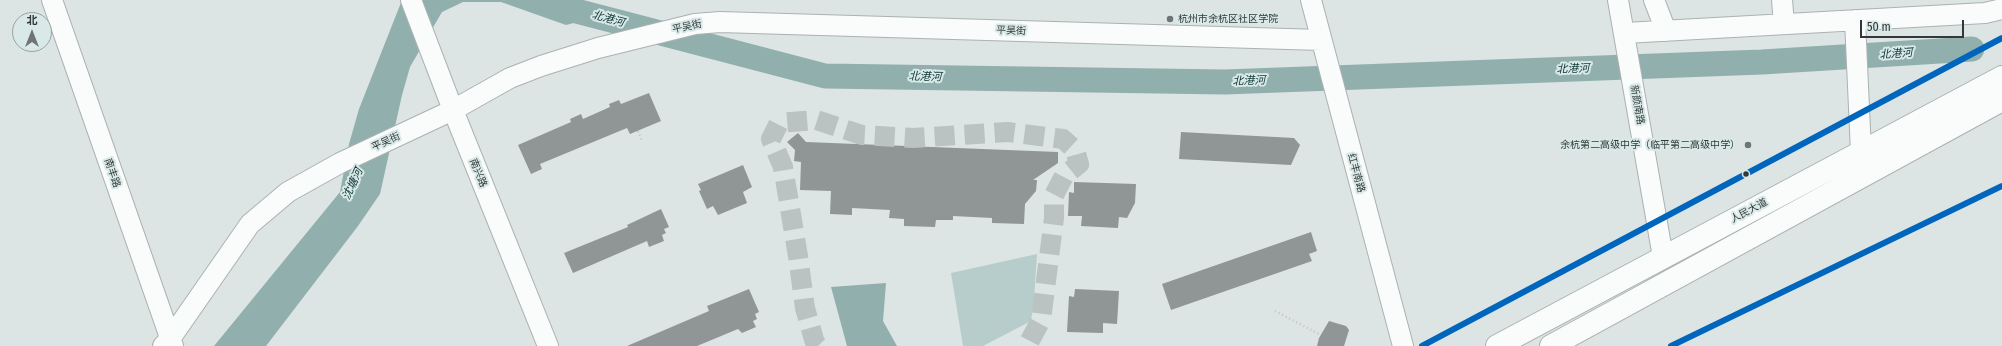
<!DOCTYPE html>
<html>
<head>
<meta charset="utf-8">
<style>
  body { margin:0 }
  #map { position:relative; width:2002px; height:346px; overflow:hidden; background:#dce5e4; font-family:"Fira Sans Condensed","Noto Sans SC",sans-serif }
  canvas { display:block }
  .north { position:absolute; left:12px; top:12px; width:40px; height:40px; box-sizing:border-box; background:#d8e9e7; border:1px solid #96a2a1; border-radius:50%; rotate:0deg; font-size:11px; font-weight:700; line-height:16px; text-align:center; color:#323838 }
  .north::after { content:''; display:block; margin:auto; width:14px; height:18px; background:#6e7574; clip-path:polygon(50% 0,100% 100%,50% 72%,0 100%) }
  .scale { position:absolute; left:1860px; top:20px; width:104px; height:18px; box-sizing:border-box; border:2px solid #323838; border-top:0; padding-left:5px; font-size:12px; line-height:14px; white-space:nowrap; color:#323838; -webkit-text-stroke:3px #d8e9e7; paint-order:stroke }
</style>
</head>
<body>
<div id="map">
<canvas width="2002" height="346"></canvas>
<div class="north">北</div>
<div class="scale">50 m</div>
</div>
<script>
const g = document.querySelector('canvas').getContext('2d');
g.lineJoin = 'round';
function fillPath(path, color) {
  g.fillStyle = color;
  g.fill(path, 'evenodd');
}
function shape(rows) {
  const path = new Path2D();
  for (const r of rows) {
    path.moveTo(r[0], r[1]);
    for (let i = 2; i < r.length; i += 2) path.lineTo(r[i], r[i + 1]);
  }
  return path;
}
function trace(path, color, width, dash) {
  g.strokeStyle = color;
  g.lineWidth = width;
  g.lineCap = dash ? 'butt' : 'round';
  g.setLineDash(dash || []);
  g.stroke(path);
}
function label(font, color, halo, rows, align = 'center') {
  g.font = font + ' "Fira Sans Condensed","Noto Sans SC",sans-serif';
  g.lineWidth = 4;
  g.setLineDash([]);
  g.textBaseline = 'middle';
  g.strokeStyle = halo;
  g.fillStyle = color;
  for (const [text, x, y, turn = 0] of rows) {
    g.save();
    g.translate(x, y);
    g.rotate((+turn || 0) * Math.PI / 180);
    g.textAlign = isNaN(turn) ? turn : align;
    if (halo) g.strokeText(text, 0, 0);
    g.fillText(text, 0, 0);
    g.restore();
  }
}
const green = shape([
  [1037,254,1034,300,1031,321,983,346,963,346,951,273]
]);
const water = shape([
  [402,0,560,0,605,15,566,25,501,2,463,2,442,12,410,67,402,95,380,194,358,226,266,346,214,346,340,192,349,144,359,109],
  [886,283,883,321,897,346,847,346,831,287]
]);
const river = shape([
  [534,0,825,76,1225,82,1762,62,1972,49]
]);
const building = shape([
  [649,93,661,121,630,134,627,128,540,164,542,169,531,174,518,145,571,122,570,119,581,114,583,119,610,107,609,104,619,100,621,104],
  [1181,132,1294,138,1300,145,1291,165,1179,159],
  [798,133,806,142,1058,152,1058,163,1033,180,1037,180,1036,191,1025,204,1024,224,992,223,992,218,953,216,953,220,936,220,935,227,904,226,904,219,889,218,890,210,852,208,852,215,830,214,831,191,800,190,801,162,794,161,795,150,787,142],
  [743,165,752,187,743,192,747,203,718,215,713,206,707,209,699,191,701,190,698,184],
  [1074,182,1136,184,1135,203,1127,218,1119,217,1118,228,1081,226,1082,216,1068,216,1069,192,1074,193],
  [661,209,669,227,664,229,666,233,662,235,664,241,649,247,647,241,573,273,564,253,628,227,627,225],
  [1311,232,1317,251,1309,254,1312,261,1171,310,1162,284],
  [749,289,759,312,755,314,757,319,753,321,756,327,742,333,738,329,697,346,627,346,709,311,707,306],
  [1075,289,1119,291,1117,324,1103,323,1103,333,1067,332,1069,296,1074,297],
  [1329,321,1346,326,1349,330,1344,346,1317,346,1319,338]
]);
const minorTunnel = shape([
  [818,346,815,343,805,308,798,256,783,167,771,139,779,123,816,120,862,135,913,138,1008,132,1063,139,1075,150,1079,164,1064,176,1054,195,1054,218,1041,320,1027,346]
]);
const path = shape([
  [638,131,642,141],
  [1275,311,1321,335]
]);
const minor = shape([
  [52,0,173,346],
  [411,0,453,110,548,346],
  [1311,0,1403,346],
  [1618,0,1663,257],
  [1654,0,1666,31],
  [1782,0,1784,24],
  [1855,20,1861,152],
  [1625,33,1985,13,2002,9],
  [163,346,170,339,250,224,288,192,340,163,453,110,510,78,541,66,598,48,695,24,720,22,1321,40]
]);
const major = shape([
  [1497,346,2002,77],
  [1551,346,2002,100]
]);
const bus1 = shape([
  [1422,346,2002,38],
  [1671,346,2002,186]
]);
const markers = [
  [1170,19,4,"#6e7574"],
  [1748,145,4,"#6e7574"],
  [1746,174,3.5,"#323838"]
];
const poiNames = [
  ["杭州市余杭区社区学院",1178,19],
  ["余杭第二高级中学（临平第二高级中学）",1740,145,"right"]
];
const streetNames = [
  ["平吴街",687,27,-12],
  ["平吴街",1011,31,2],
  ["新颜南路",1637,105,80],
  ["平吴街",386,142,-25],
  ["南丰路",112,173,71],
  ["南兴路",478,173,68],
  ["红丰南路",1356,173,75],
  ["人民大道",1749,211,-28]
];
const waterNames = [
  ["北港河",608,19,15],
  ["北港河",1896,54,-4],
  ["北港河",1573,69,-2],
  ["北港河",925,77,1],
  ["北港河",1249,81,-2],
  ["沈塘河",353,184,-65]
];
fillPath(green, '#b7cdcc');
fillPath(water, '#91b0ad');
trace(river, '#91b0ad', 25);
fillPath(building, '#909696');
trace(minorTunnel, '#bac2c2', 20, [20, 10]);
trace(minor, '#abb2b1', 22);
trace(major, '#abb2b1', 24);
trace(path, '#c0c3c3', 2.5, [1, 3]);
trace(minor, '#fafbfb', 20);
trace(major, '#fafbfb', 22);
trace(bus1, '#0065bd', 6);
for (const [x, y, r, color] of markers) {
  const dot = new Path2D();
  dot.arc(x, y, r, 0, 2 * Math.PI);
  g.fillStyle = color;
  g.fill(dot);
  trace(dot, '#d8e9e7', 1.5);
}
label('10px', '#323838', '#d8e9e7', poiNames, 'left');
label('10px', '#323838', '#d8e9e7', streetNames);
label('italic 11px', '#0d3634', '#d8e9e7', waterNames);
</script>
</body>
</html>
